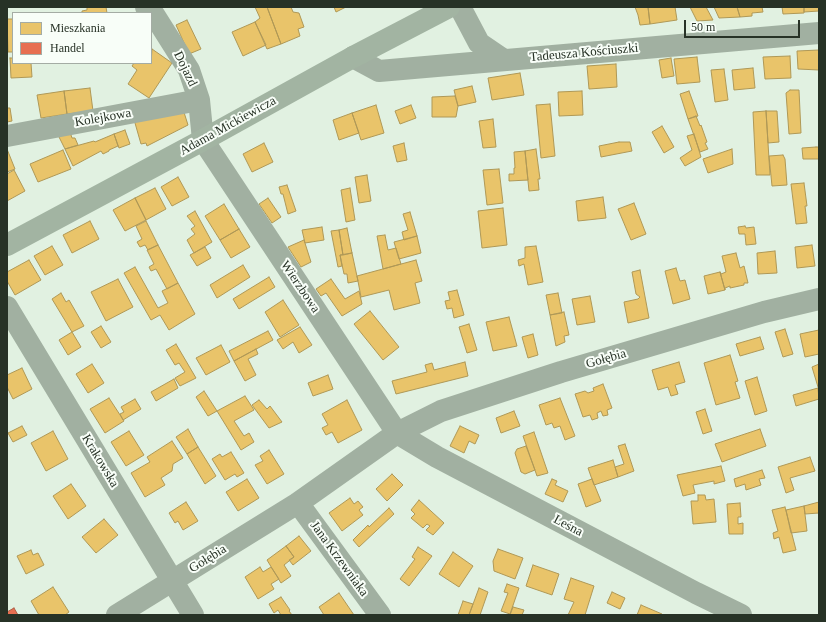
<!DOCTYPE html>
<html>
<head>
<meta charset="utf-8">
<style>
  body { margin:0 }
  #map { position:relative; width:826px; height:622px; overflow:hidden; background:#e1f1e1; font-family:"Times New Roman",serif }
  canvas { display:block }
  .frame { position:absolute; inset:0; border:8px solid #273226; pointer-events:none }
  .legend { position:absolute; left:12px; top:12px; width:140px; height:52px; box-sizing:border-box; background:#f8fef8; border:1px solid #a4aca4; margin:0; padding:5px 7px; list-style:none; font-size:12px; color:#273226 }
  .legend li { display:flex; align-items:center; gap:8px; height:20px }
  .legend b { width:20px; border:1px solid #a4aca4 }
  .scale { position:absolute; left:684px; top:20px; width:116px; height:18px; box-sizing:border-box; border:2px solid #273226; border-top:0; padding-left:5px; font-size:12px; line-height:14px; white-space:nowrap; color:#273226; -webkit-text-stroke:3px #f8fef8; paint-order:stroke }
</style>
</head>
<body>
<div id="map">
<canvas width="826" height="622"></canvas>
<div class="frame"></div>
<ul class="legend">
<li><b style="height:11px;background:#e9c46a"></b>Mieszkania</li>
<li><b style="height:11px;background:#e76f51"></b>Handel</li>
</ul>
<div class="scale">50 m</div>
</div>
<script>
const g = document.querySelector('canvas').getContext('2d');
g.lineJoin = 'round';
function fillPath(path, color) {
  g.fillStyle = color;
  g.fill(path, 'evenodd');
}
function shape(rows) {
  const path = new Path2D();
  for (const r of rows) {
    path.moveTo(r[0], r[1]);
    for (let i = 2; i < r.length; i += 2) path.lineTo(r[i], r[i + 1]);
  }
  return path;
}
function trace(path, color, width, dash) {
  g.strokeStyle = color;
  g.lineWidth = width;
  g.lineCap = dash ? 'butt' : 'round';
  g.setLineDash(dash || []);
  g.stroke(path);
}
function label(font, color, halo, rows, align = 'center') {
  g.font = font + ' "Times New Roman",serif';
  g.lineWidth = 4;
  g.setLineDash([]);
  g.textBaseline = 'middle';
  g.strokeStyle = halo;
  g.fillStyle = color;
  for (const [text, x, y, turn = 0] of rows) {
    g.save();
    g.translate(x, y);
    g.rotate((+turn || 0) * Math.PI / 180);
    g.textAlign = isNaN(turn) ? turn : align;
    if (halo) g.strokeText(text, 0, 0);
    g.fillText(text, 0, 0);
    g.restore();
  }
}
const homes = shape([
  [87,7,106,7,107,13,82,13,82,11,87,10,87,7],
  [255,7,267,7,281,44,267,49,255,22,260,18,255,7],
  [267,7,291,7,293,12,299,13,304,27,298,29,300,36,281,44,267,7],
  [334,7,346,7,336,12,334,7],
  [635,7,648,7,650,24,640,25,638,15,635,7],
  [648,7,675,7,677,20,650,24,648,7],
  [690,7,706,7,713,20,697,21,690,7],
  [714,7,737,7,740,17,719,18,714,7],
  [737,7,762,7,763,12,752,13,752,16,740,17,737,7],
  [782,7,804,7,804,13,783,14,782,7],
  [804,7,819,7,819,11,804,12,804,7],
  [7,19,13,19,13,52,8,52,7,19],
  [187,20,201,49,189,54,176,25,187,20],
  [255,22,266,45,243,56,232,32,255,22],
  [152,49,172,63,149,98,128,84,137,70,132,66,134,63,151,63,152,49],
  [819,50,819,70,798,69,797,51,819,50],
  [790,56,791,78,765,79,763,57,790,56],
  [697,57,700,82,677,84,674,59,697,57],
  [10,58,13,58,13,63,31,63,32,77,11,78,10,58],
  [671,58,674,76,662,78,659,60,671,58],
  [616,64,617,87,589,89,587,66,616,64],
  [753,68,755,88,734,90,732,70,753,68],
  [724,69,728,100,715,102,711,70,724,69],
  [520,73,524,95,492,100,488,78,520,73],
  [472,86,476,102,458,106,454,90,472,86],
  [90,88,93,111,67,114,64,91,90,88],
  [790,90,799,90,801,133,789,134,786,93,790,90],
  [64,91,67,114,41,118,37,95,64,91],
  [582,91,583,115,559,116,558,92,582,91],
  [689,91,698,116,688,119,680,94,689,91],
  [455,96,458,106,456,117,432,117,432,97,455,96],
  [550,104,555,156,541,158,536,105,550,104],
  [376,105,384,133,361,140,352,113,376,105],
  [411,105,416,118,400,124,395,111,411,105],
  [182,106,188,125,147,146,146,143,141,144,133,116,182,106],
  [7,108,10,108,12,121,7,122,7,108],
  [766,111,770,175,756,175,753,112,766,111],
  [766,111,777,111,779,142,768,143,766,111],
  [352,113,359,133,339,140,333,120,352,113],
  [696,116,700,126,701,125,707,142,705,143,708,149,700,152,688,119,696,116],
  [493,119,496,147,483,148,479,121,493,119],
  [662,126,674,147,664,153,652,132,662,126],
  [69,129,72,138,75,138,78,145,65,149,56,131,69,129],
  [125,130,130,144,119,148,114,134,125,130],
  [114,134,118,146,109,150,109,151,103,154,101,151,73,166,65,149,94,141,95,142,114,134],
  [694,134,701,157,685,166,680,158,692,150,687,136,694,134],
  [619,142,630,142,632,151,601,157,599,146,619,142],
  [264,143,273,162,252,172,243,154,264,143],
  [404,143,407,160,397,162,393,146,404,143],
  [816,147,819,147,819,159,803,159,802,148,816,147],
  [7,149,15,169,7,172,7,149],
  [536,149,540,179,538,179,539,190,529,191,525,151,536,149],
  [732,149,733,164,708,173,703,159,732,149],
  [63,150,71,169,38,182,30,164,63,150],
  [525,151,528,180,509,181,509,174,514,174,514,168,515,168,514,152,525,151],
  [783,155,785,159,787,185,772,186,769,156,783,155],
  [499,169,503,203,487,205,483,170,499,169],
  [14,170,25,191,7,201,7,174,14,170],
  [367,175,371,201,359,203,355,177,367,175],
  [178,177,189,197,172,206,161,187,178,177],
  [804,183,807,206,805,206,807,223,796,224,791,184,804,183],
  [287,185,296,211,288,214,283,194,281,194,279,187,287,185],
  [155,188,166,209,146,220,135,198,155,188],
  [350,188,355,220,346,222,341,190,350,188],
  [603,197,606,218,578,221,576,201,603,197],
  [135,198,146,220,125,231,113,210,135,198],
  [268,198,281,217,272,223,259,204,268,198],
  [634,203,646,234,631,240,618,209,634,203],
  [224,204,239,229,220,240,205,216,224,204],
  [503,208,507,245,482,248,478,211,503,208],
  [195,211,212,242,194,253,187,240,195,234,191,229,195,226,187,216,195,211],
  [410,212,417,236,404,240,402,232,408,230,403,214,410,212],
  [90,221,99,239,72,253,63,235,90,221],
  [146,221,158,245,148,250,145,245,140,247,137,242,142,239,136,226,146,221],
  [745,226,746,228,754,227,756,244,746,245,745,234,739,234,738,227,745,226],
  [322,227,324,240,305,243,302,230,322,227],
  [347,228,352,253,343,255,339,230,347,228],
  [239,229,250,247,231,258,220,240,239,229],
  [339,230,343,255,340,255,342,266,338,267,331,231,339,230],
  [385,235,388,250,396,248,401,264,383,269,377,236,385,235],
  [417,236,421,253,399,259,394,242,417,236],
  [304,240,311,262,301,267,288,247,304,240],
  [158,245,178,283,167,289,156,269,151,271,149,267,154,264,147,250,158,245],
  [812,245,815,266,797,268,795,247,812,245],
  [52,246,63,265,45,275,34,256,52,246],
  [536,246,543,282,528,285,524,264,519,266,518,260,525,258,525,247,536,246],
  [205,247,211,258,197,266,190,255,205,247],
  [775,251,777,273,758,274,757,253,775,251],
  [352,253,358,281,348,283,347,274,344,274,340,255,352,253],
  [736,253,740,268,744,266,748,283,744,283,744,285,730,288,730,286,725,288,725,290,720,272,721,274,726,272,722,256,736,253],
  [29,260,41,280,15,295,7,281,7,272,29,260],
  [416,260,422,281,415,283,420,303,394,310,389,290,361,297,357,276,416,260],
  [243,265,250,277,217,298,210,285,243,265],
  [135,267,158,308,168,303,162,291,178,283,195,314,169,330,160,315,151,320,124,273,135,267],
  [676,268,680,281,685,280,690,299,673,304,665,271,676,268],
  [640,270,649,318,628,323,624,302,638,299,640,297,636,294,632,272,640,270],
  [720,272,725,290,708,294,704,276,720,272],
  [269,277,275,287,239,309,233,299,269,277],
  [118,279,133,307,106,321,91,292,118,279],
  [331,279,345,299,359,291,362,304,342,316,326,293,321,296,316,289,331,279],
  [457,290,464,315,454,318,452,308,447,309,445,301,450,300,448,292,457,290],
  [61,293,66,302,69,300,84,326,72,332,52,299,61,293],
  [558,293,562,313,550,315,546,295,558,293],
  [590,296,595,322,577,325,572,299,590,296],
  [283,300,299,325,280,337,265,312,283,300],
  [370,311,399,347,383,360,354,324,370,311],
  [564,312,569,335,564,336,565,342,556,346,550,315,564,312],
  [509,317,517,346,493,351,486,322,509,317],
  [469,324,477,350,467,353,459,327,469,324],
  [101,326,111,342,101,348,91,332,101,326],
  [300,327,312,345,299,353,293,342,283,349,277,340,300,327],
  [785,329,793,354,783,357,775,332,785,329],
  [819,330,819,354,805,357,800,334,819,330],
  [268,331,273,340,234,361,229,351,268,331],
  [72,332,81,347,68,355,59,340,72,332],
  [533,334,538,355,528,358,522,337,533,334],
  [760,337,764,349,740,356,736,344,760,337],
  [176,344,196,378,180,386,175,378,185,372,179,363,175,365,166,350,176,344],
  [221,345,230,362,206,375,196,358,221,345],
  [256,349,258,354,248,359,256,375,245,381,234,361,256,349],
  [730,355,738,381,735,382,740,398,716,405,704,363,730,355],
  [465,362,468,376,396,394,392,381,427,372,425,365,432,363,434,370,465,362],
  [679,362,685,382,675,385,678,394,671,396,668,387,658,390,652,370,679,362],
  [92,364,104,383,88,393,76,374,92,364],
  [819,364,819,387,818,387,812,367,819,364],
  [22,368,32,389,13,399,7,387,7,375,22,368],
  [328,375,333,389,313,396,308,383,328,375],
  [757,377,767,411,755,415,745,381,757,377],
  [174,379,178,388,156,401,151,392,174,379],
  [603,384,612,408,607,410,608,415,603,416,601,411,597,413,598,418,592,420,590,415,583,417,575,394,585,391,588,393,594,391,593,388,603,384],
  [818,388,819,399,796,406,793,395,818,388],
  [204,391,217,411,208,416,196,397,204,391],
  [245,396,254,410,234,421,244,436,249,433,254,442,241,450,217,411,245,396],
  [109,398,124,421,105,433,90,409,109,398],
  [560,398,575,436,565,440,560,426,554,428,552,423,546,425,539,405,560,398],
  [135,399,141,409,123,420,120,414,124,412,121,407,135,399],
  [259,400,267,409,270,406,282,422,269,428,252,405,259,400],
  [347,400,362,430,338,443,332,432,326,435,322,428,328,425,322,414,347,400],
  [705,409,712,431,703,434,696,412,705,409],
  [514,411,520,426,501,433,496,418,514,411],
  [22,426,27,435,13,442,8,433,22,426],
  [460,426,479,435,475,444,469,441,464,453,450,446,460,426],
  [188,429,198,447,187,454,176,437,188,429],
  [760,429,766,446,722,462,715,444,760,429],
  [53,431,68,459,46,471,31,443,53,431],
  [129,431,144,455,126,466,111,442,129,431],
  [534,432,548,473,537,476,523,436,534,432],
  [172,441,183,458,173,464,172,471,161,478,165,485,145,497,131,473,150,462,147,457,172,441],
  [625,444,634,471,618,477,615,467,624,464,618,446,625,444],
  [526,446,535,470,525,474,521,472,515,453,517,449,526,446],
  [198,447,216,476,205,484,187,454,198,447],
  [269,450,284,474,267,484,255,465,263,461,260,456,269,450],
  [231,452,244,473,237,477,235,474,225,480,212,459,220,454,222,457,231,452],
  [810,457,815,471,790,478,794,490,786,493,778,467,810,457],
  [613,460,618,477,594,485,588,468,613,460],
  [721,466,725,481,714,484,714,481,693,485,695,493,683,496,677,475,721,466],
  [762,470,765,478,759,479,761,485,746,490,745,484,736,487,734,479,762,470],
  [392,474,403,485,387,501,376,489,392,474],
  [247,479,259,498,238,511,226,492,247,479],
  [552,479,557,481,555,485,568,491,563,502,545,494,552,479],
  [592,479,601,501,586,507,578,484,592,479],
  [71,484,86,506,68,519,53,496,71,484],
  [698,495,705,495,706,500,714,499,716,522,693,524,691,501,698,501,698,495],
  [350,498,354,504,358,501,363,507,359,510,363,515,342,531,329,513,350,498],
  [419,500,444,523,433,535,426,530,430,526,427,524,423,528,411,518,415,514,411,510,419,500],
  [186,502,198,521,183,530,178,521,175,523,169,513,186,502],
  [819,502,819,513,805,514,804,506,819,502],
  [740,503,741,517,738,517,738,524,743,523,743,534,729,534,727,504,740,503],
  [804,506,807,531,791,533,786,510,804,506],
  [785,507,796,550,783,553,779,537,774,539,773,533,778,531,772,510,785,507],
  [389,508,394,514,359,547,353,540,368,525,369,527,389,508],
  [104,519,118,535,96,553,82,537,104,519],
  [299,536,311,551,293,565,289,560,294,557,286,546,299,536],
  [286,546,294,557,284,565,291,576,281,583,267,560,286,546],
  [418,547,432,556,409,586,400,579,415,559,412,557,418,547],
  [498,549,523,558,515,579,494,571,493,561,498,549],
  [31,550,33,555,38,553,44,565,26,574,17,556,31,550],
  [453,552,473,566,459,587,439,574,453,552],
  [533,565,559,574,552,595,526,586,533,565],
  [260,567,263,572,271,567,279,579,271,584,274,589,258,599,245,577,260,567],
  [571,578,594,586,585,615,568,615,574,602,564,599,571,578],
  [507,584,519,588,510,614,501,611,508,593,504,592,507,584],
  [53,587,69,612,65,615,39,615,31,601,53,587],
  [479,588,488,592,480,615,469,615,479,588],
  [612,592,625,598,620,609,607,603,612,592],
  [339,593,354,615,324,615,319,607,339,593],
  [281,597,290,610,289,611,292,615,281,615,278,610,274,613,269,604,281,597],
  [463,601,473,604,469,615,458,615,463,601],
  [641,605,662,614,661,615,637,615,641,605],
  [513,607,524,610,522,615,510,615,513,607]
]);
const shops = shape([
  [14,608,18,615,7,615,7,612,14,608]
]);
const minor = shape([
  [146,7,153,13,189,70,199,100,203,140,397,433,437,457,696,593,741,615],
  [460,7,479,43,504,60],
  [353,57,379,71,819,33],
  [7,136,199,100],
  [7,307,193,615],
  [298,503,380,615],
  [117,615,298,503,397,433,441,411,561,372,764,312,819,299]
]);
const major = shape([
  [7,245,203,140,353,57,449,7]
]);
const streetNames = [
  ["Tadeusza Kościuszki",584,53,-5],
  ["Dojazd",185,69,64],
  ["Kolejkowa",103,118,-10],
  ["Adama Mickiewicza",228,126,-29],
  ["Wierzbowa",300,287,56],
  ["Gołębia",606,359,-16],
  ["Krakowska",100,461,59],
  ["Leśna",568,526,28],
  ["Gołębia",208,559,-32],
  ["Jana Krzewniaka",339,559,54]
];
fillPath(homes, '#e9c46a');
trace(homes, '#af9856', 1);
fillPath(shops, '#e76f51');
trace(shops, '#ad5d44', 1);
trace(minor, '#a1b0a1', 22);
trace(major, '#a2b4a2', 22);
label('13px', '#273226', '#f8fef8', streetNames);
</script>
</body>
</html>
